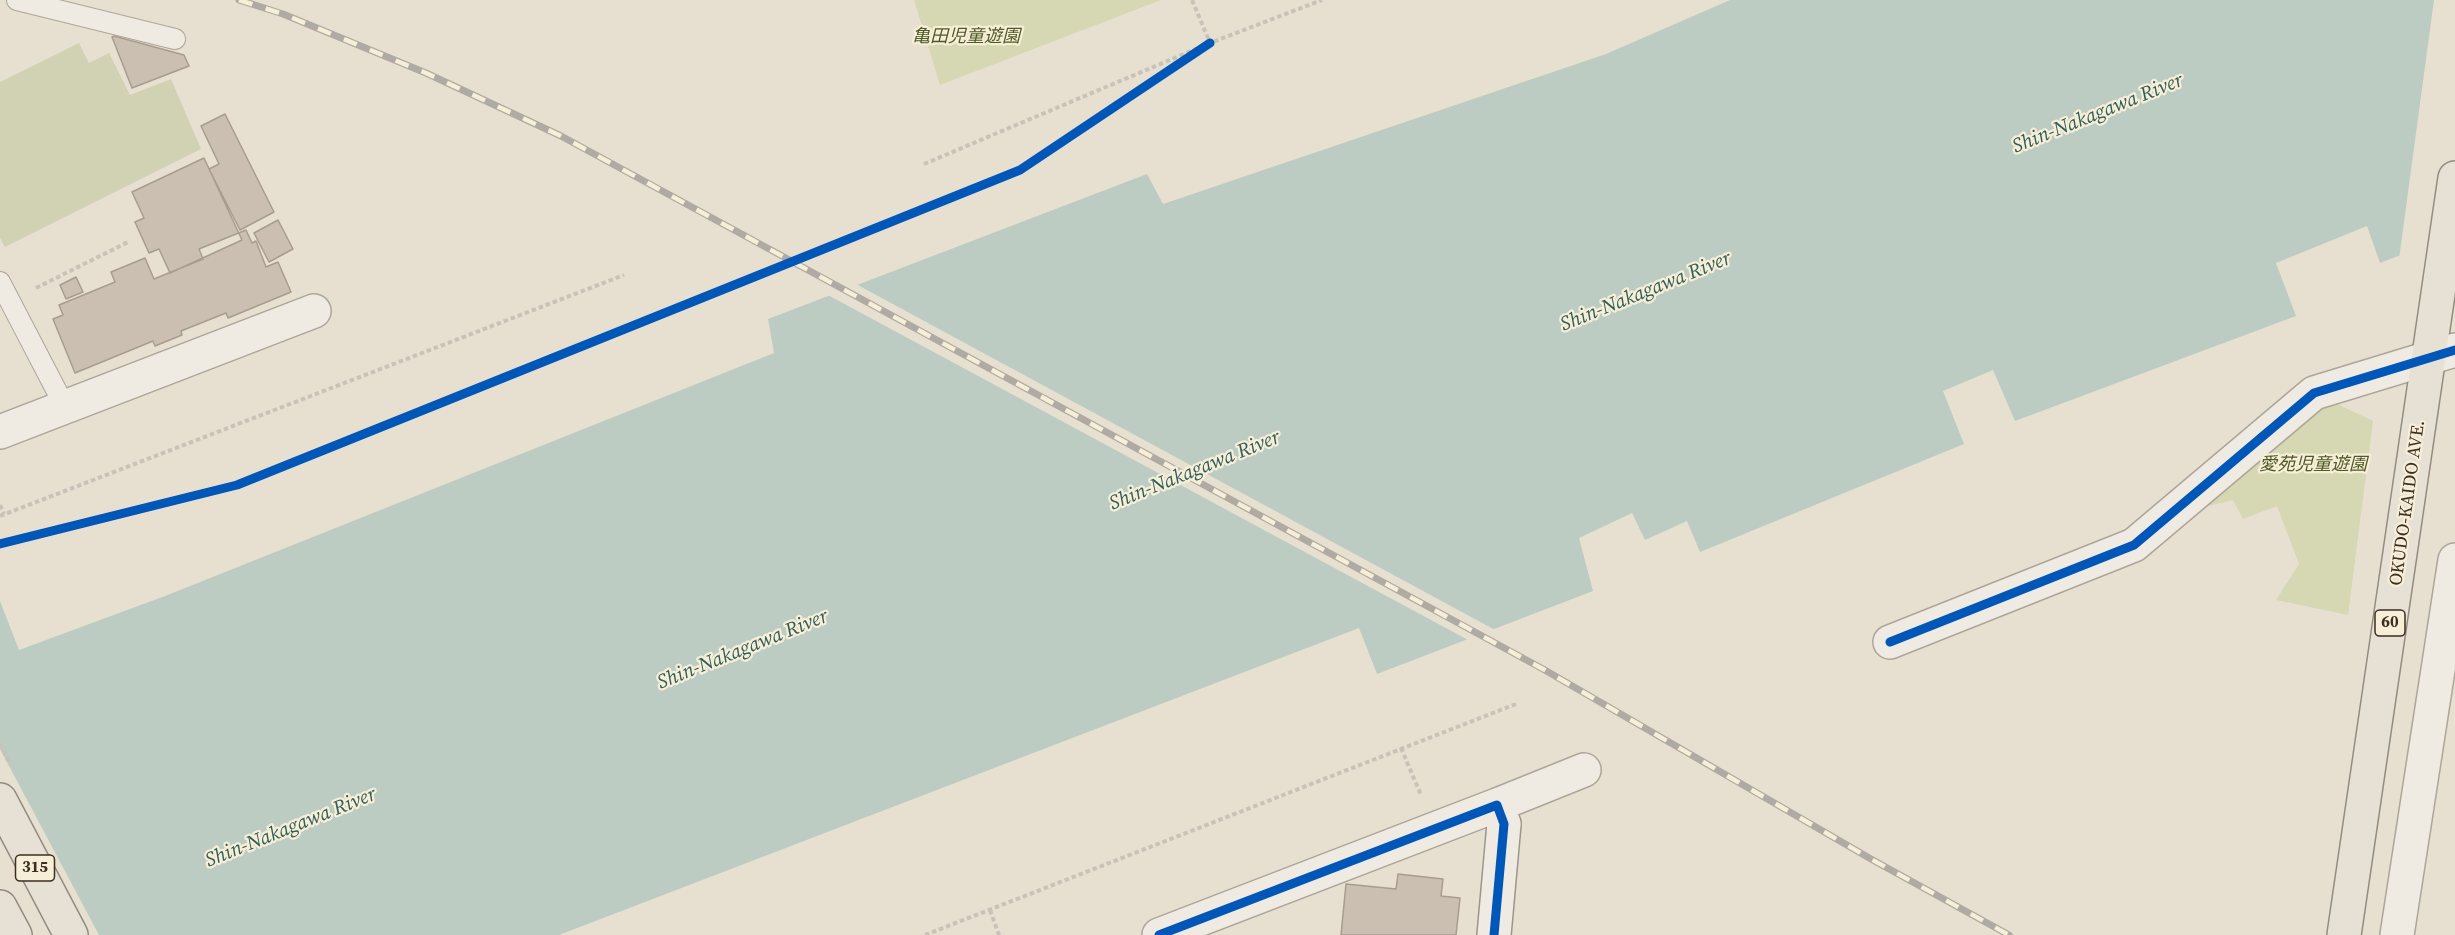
<!DOCTYPE html>
<html>
<head>
<meta charset="utf-8">
<style>
  body { margin:0 }
  canvas { display:block; background:#e7e0d1 }
</style>
</head>
<body>
<canvas width="2455" height="935"></canvas>
<script>
const g = document.querySelector('canvas').getContext('2d');
g.lineJoin = 'round';
function fillPath(path, color) {
  g.fillStyle = color;
  g.fill(path, 'evenodd');
}
function shape(rows) {
  const path = new Path2D();
  for (const r of rows) {
    path.moveTo(r[0], r[1]);
    for (let i = 2; i < r.length; i += 2) path.lineTo(r[i], r[i + 1]);
  }
  return path;
}
function trace(path, color, width, dash) {
  g.strokeStyle = color;
  g.lineWidth = width;
  g.lineCap = dash ? 'butt' : 'round';
  g.setLineDash(dash || []);
  g.stroke(path);
}
function label(font, color, halo, rows, align = 'center') {
  g.font = font + ' "Source Serif 4","Noto Sans JP",serif';
  g.lineWidth = 4.5;
  g.setLineDash([]);
  g.textBaseline = 'middle';
  g.strokeStyle = halo;
  g.fillStyle = color;
  for (const [text, x, y, turn = 0] of rows) {
    g.save();
    g.translate(x, y);
    g.rotate((+turn || 0) * Math.PI / 180);
    g.textAlign = isNaN(turn) ? turn : align;
    if (halo) g.strokeText(text, 0, 0);
    g.fillText(text, 0, 0);
    g.restore();
  }
}
const green = shape([
  [914,0,1161,0,940,85],
  [2314,393,2373,421,2348,615,2276,600,2299,564,2277,506,2243,519,2233,500,2168,516]
]);
const cemetery = shape([
  [79,43,89,63,109,53,130,95,171,79,201,149,5,247,0,238,0,82]
]);
const water = shape([
  [1730,0,2455,0,2455,234,2380,263,2367,226,2276,263,2296,316,2015,421,1993,370,1943,391,1964,444,1700,552,1687,521,1645,540,1632,513,1579,538,1593,591,1377,674,1359,628,559,935,0,935,0,601,19,650,165,596,774,353,768,319,1147,174,1163,204,1606,54]
]);
const pier = shape([
  [2434,0,2455,0,2455,238,2399,259],
  [854,283,1497,631,1470,641,826,294],
  [0,749,99,935,0,935]
]);
const building = shape([
  [114,36,184,55,189,66,132,88,112,37,114,36],
  [225,114,274,212,240,230,209,169,219,164,201,126,225,114],
  [204,158,242,240,170,273,159,249,149,253,135,222,144,218,132,192,204,158],
  [278,220,293,249,269,262,254,233,278,220],
  [246,230,252,243,256,241,266,267,278,262,291,292,228,318,226,313,181,331,182,335,155,346,153,341,75,373,53,319,63,315,59,305,115,282,111,272,145,258,154,279,203,259,199,249,246,230],
  [76,277,83,292,66,299,60,285,76,277],
  [1398,874,1443,879,1441,896,1460,898,1456,935,1341,935,1346,884,1396,889,1398,874]
]);
const path = shape([
  [1192,0,1210,43],
  [924,164,1210,43,1322,0],
  [36,288,130,241],
  [0,505,4,514],
  [0,516,624,275],
  [0,744,10,764],
  [1401,748,1421,795],
  [990,910,999,935],
  [925,935,1516,704]
]);
const lane = shape([
  [17,0,175,39],
  [0,282,64,405]
]);
const street = shape([
  [0,432,314,311],
  [1890,642,2134,545,2314,393,2455,350],
  [1497,805,1584,770],
  [1159,935,1497,805,1504,824],
  [2397,935,2455,560]
]);
const secondary = shape([
  [1494,935,1504,824]
]);
const primary = shape([
  [0,800,71,935],
  [0,907,15,935],
  [2344,935,2455,178]
]);
const rail = shape([
  [239,0,283,14,426,73,561,136,1543,669,1871,859,2009,935]
]);
const cycleway = shape([
  [0,544,237,485,1020,170,1210,43],
  [1890,642,2134,545,2314,393,2455,350],
  [1159,935,1497,805,1504,824,1494,935]
]);
const shields = [
  [2390,623,30],
  [35,868,39]
];
const shieldNames = [
  ["60",2390,623],
  ["315",35,868]
];
const parkNames = [
  ["亀田児童遊園",966,37],
  ["愛苑児童遊園",2313,465]
];
const streetNames = [
  ["OKUDO-KAIDO AVE.",2408,503,-82]
];
const waterNames = [
  ["Shin-Nakagawa River",2098,114,-22],
  ["Shin-Nakagawa River",1646,292,-22],
  ["Shin-Nakagawa River",1195,471,-22],
  ["Shin-Nakagawa River",743,650,-22],
  ["Shin-Nakagawa River",291,828,-22]
];
fillPath(green, '#d6d7b3');
fillPath(cemetery, '#d1d1b3');
fillPath(water, '#bcccc2');
fillPath(pier, '#e7e0d1');
fillPath(building, '#cbbfb2');
trace(building, '#a89c90', 1.5);
trace(lane, '#ada599', 22);
trace(street, '#ada599', 36);
trace(secondary, '#9c958a', 36);
trace(primary, '#928b80', 36);
trace(path, '#c8c2b9', 4, [4.5, 3]);
trace(lane, '#efebe3', 20);
trace(street, '#efebe3', 33);
trace(secondary, '#efebe3', 33);
trace(primary, '#e6e1d4', 33);
trace(rail, '#afaaa2', 7);
trace(rail, '#f7eed8', 4.5, [14]);
trace(cycleway, '#0057b8', 9);
for (const [x, y, w] of shields) {
  const box = new Path2D();
  box.roundRect(x - w / 2, y - 13, w, 26, 4.5);
  g.fillStyle = '#f7eed8';
  g.fill(box);
  trace(box, '#3d2e20', 1.5);
}
label('bold 16px', '#3d2e20', null, shieldNames);
label('italic 18px', '#4d5a26', '#f7eed8', parkNames);
label('18px', '#3d2e20', '#f7eed8', streetNames);
label('italic 20px', '#2f5d5a', '#f7eed8', waterNames);
</script>
</body>
</html>
